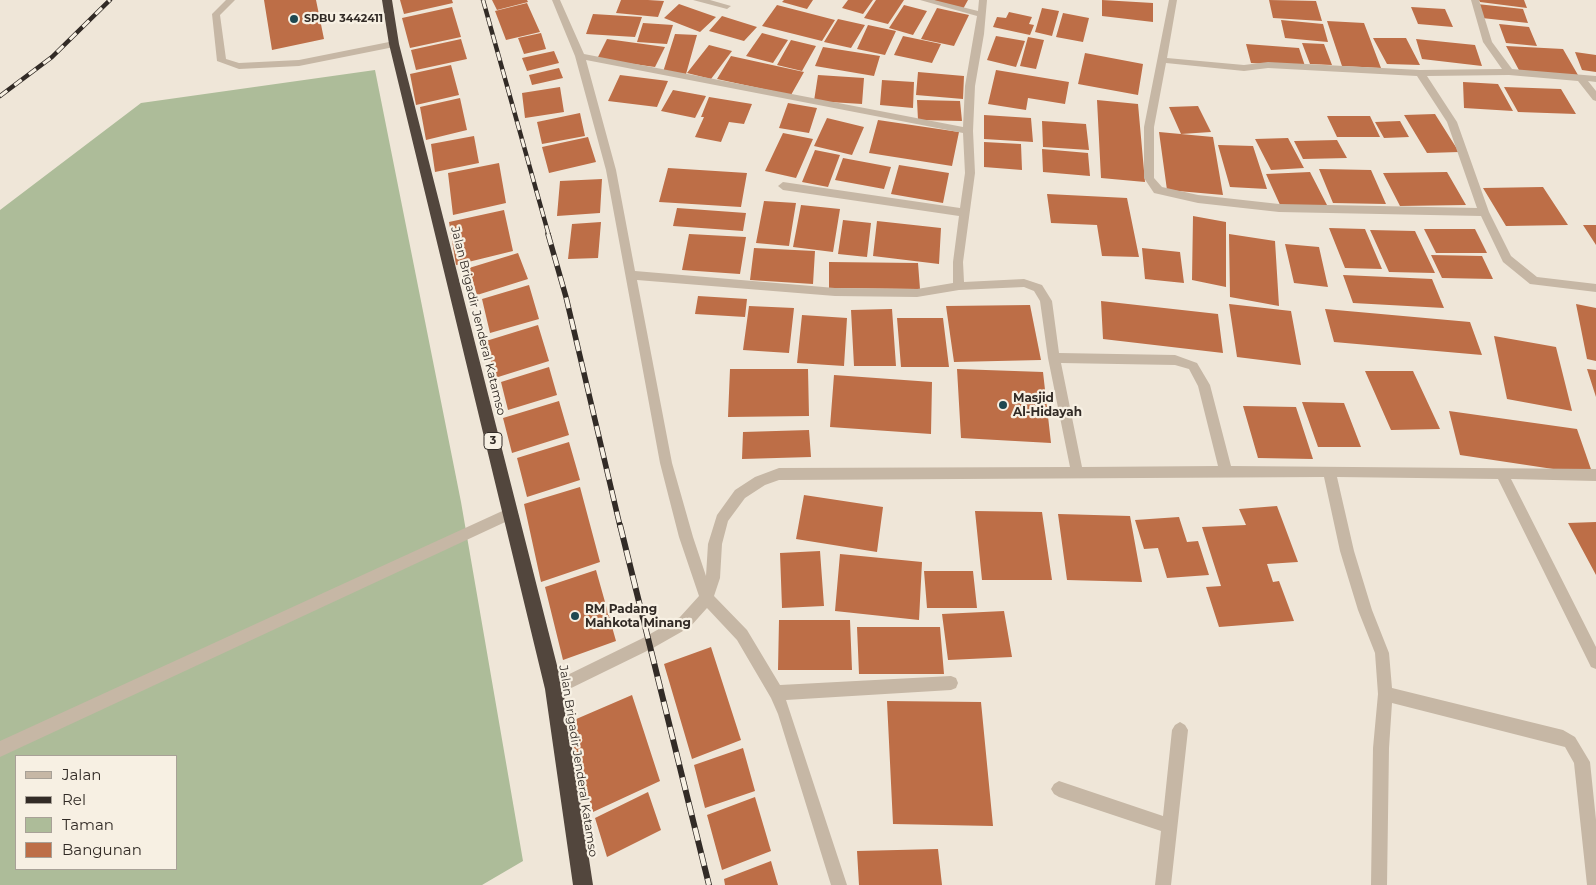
<!DOCTYPE html>
<html>
<head>
<meta charset="utf-8">
<style>
  body { margin:0 }
  #map { position:relative; width:1596px; height:885px; overflow:hidden; background:#efe6d8; font-family:Montserrat,sans-serif }
  canvas { display:block }
  .legend { position:absolute; left:15px; top:755px; width:162px; height:115px; box-sizing:border-box; background:#f7f0e3; border:1px solid #a8a197; margin:0; padding:6px 9px; list-style:none; font-size:15px; color:#322b26 }
  .legend li { display:flex; align-items:center; gap:10px; height:25px }
  .legend b { width:25px; border:1px solid #a8a197 }
</style>
</head>
<body>
<div id="map">
<canvas width="1596" height="885"></canvas>
<ul class="legend">
<li><b style="height:6px;background:#c6b7a5"></b>Jalan</li>
<li><b style="height:6px;background:#322b26"></b>Rel</li>
<li><b style="height:14px;background:#adbc99"></b>Taman</li>
<li><b style="height:14px;background:#bd6e47"></b>Bangunan</li>
</ul>
</div>
<script>
const g = document.querySelector('canvas').getContext('2d');
g.lineJoin = 'round';
function fillPath(path, color) {
  g.fillStyle = color;
  g.fill(path, 'evenodd');
}
function shape(rows) {
  const path = new Path2D();
  for (const r of rows) {
    path.moveTo(r[0], r[1]);
    for (let i = 2; i < r.length; i += 2) path.lineTo(r[i], r[i + 1]);
  }
  return path;
}
function trace(path, color, width, dash) {
  g.strokeStyle = color;
  g.lineWidth = width;
  g.lineCap = dash ? 'butt' : 'round';
  g.setLineDash(dash || []);
  g.stroke(path);
}
function label(font, color, halo, rows, align = 'center') {
  g.font = font + ' Montserrat,sans-serif';
  g.lineWidth = 4.5;
  g.setLineDash([]);
  g.textBaseline = 'middle';
  g.strokeStyle = halo;
  g.fillStyle = color;
  for (const [text, x, y, turn = 0] of rows) {
    g.save();
    g.translate(x, y);
    g.rotate((+turn || 0) * Math.PI / 180);
    g.textAlign = isNaN(turn) ? turn : align;
    if (halo) g.strokeText(text, 0, 0);
    g.fillText(text, 0, 0);
    g.restore();
  }
}
const green = shape([
  [375,70,461,502,523,861,482,885,0,885,0,210,141,103],
  [16,756,176,756,176,869,16,869]
]);
const building = shape([
  [264,0,316,0,324,39,272,50],
  [400,0,452,0,453,3,404,14],
  [492,0,527,0,528,2,497,10],
  [621,0,648,0,664,1,658,17,616,13],
  [784,0,813,0,807,9,782,2],
  [848,0,873,0,863,14,842,8],
  [876,0,904,0,888,24,864,18],
  [932,0,968,0,963,9],
  [1102,0,1153,3,1153,22,1102,16],
  [1269,0,1316,1,1322,21,1273,18],
  [1479,0,1524,0,1527,8,1480,2],
  [527,3,540,32,506,40,495,11],
  [679,4,716,17,700,32,664,18],
  [1477,4,1523,9,1528,23,1482,18],
  [777,5,835,20,822,41,762,26],
  [904,5,927,11,913,35,889,28],
  [452,7,461,37,410,48,402,18],
  [1411,7,1445,9,1453,27,1418,24],
  [937,8,969,15,954,46,921,39],
  [1042,8,1059,11,1052,36,1035,32],
  [1009,12,1032,17,1029,24,1034,25,1030,35,993,27,997,17,1006,18],
  [1063,13,1089,18,1083,42,1056,37],
  [593,14,642,17,635,37,586,34],
  [722,16,757,27,744,41,709,31],
  [838,19,865,25,851,48,824,42],
  [1281,20,1323,24,1328,42,1285,38],
  [1327,21,1364,23,1381,68,1342,66],
  [643,23,673,25,667,44,637,42],
  [1499,24,1529,27,1537,46,1506,43],
  [868,25,896,31,885,55,857,49],
  [541,33,546,49,524,54,518,38],
  [762,33,788,40,773,63,746,56],
  [675,34,697,35,686,74,663,72],
  [903,36,941,44,932,63,894,55],
  [996,36,1025,41,1016,67,987,60],
  [1028,37,1044,40,1036,69,1020,66],
  [1373,38,1406,38,1420,65,1387,64],
  [461,39,467,59,416,70,411,50],
  [607,39,665,47,655,67,597,59],
  [1416,39,1475,45,1482,66,1422,59],
  [791,40,816,46,802,71,777,65],
  [1302,43,1324,44,1332,65,1310,64],
  [1246,44,1299,48,1305,66,1251,63],
  [709,45,732,51,711,79,687,73],
  [1506,46,1563,49,1578,75,1520,72],
  [823,47,880,56,874,76,815,66],
  [554,51,559,63,527,71,522,58],
  [1575,52,1596,55,1596,72,1582,70],
  [1085,53,1143,64,1138,95,1078,84],
  [731,56,804,72,791,95,717,79],
  [451,65,459,95,416,105,410,74],
  [559,68,563,78,532,85,529,75],
  [996,70,1069,82,1065,104,1028,98,1026,110,988,104],
  [918,72,964,76,963,99,916,95],
  [620,75,668,81,657,107,608,101],
  [818,75,864,78,862,104,814,101],
  [882,80,914,82,913,108,880,105],
  [1463,82,1498,84,1513,111,1464,108],
  [560,87,564,112,525,118,522,93],
  [1504,87,1561,89,1576,114,1518,112],
  [673,90,706,96,695,118,661,111],
  [709,97,752,104,744,124,729,122,721,142,695,137,704,117,701,117],
  [460,98,467,130,426,140,420,107],
  [917,100,960,101,962,121,918,120],
  [1097,100,1138,104,1145,182,1101,178],
  [788,103,817,108,809,133,779,128],
  [1198,106,1211,132,1181,134,1169,107],
  [580,113,585,136,542,144,537,122],
  [1435,114,1459,152,1427,153,1404,115],
  [984,115,1031,118,1033,142,984,139],
  [1327,116,1370,116,1380,137,1337,137],
  [827,118,864,127,852,155,814,146],
  [878,120,959,132,952,166,869,153],
  [1042,121,1086,124,1089,150,1043,147],
  [1400,121,1409,137,1384,138,1375,122],
  [1159,132,1213,137,1223,195,1167,190],
  [783,133,813,139,796,178,765,171],
  [474,136,479,163,435,172,431,144],
  [588,137,596,162,549,173,542,147],
  [1288,138,1304,168,1271,170,1255,139],
  [1337,140,1347,158,1303,159,1294,141],
  [984,142,1021,144,1022,170,984,167],
  [1218,145,1253,146,1267,189,1230,187],
  [1042,149,1088,153,1090,176,1043,172],
  [815,150,840,155,828,187,802,182],
  [843,158,891,167,884,189,835,180],
  [499,163,506,203,453,215,448,173],
  [899,165,949,173,943,203,891,194],
  [668,168,747,173,741,207,659,202],
  [1319,169,1371,170,1386,204,1333,203],
  [1310,172,1327,205,1281,207,1266,174],
  [1447,172,1466,205,1400,206,1383,173],
  [602,179,600,213,557,216,560,181],
  [1543,187,1568,225,1506,226,1483,188],
  [1047,194,1127,198,1139,257,1102,256,1097,225,1051,223],
  [764,201,796,203,789,246,756,243],
  [801,205,840,209,833,252,793,247],
  [677,208,746,213,743,231,673,226],
  [504,210,513,251,456,265,449,222],
  [1193,216,1226,222,1226,287,1192,280],
  [843,220,871,223,867,257,838,254],
  [877,221,941,228,939,264,873,256],
  [601,222,598,258,568,259,572,224],
  [1583,225,1596,225,1596,245],
  [1329,228,1365,229,1382,269,1345,268],
  [1424,229,1475,229,1487,253,1436,253],
  [1370,230,1415,231,1435,273,1389,272],
  [689,234,746,237,740,274,682,270],
  [1229,234,1275,241,1279,306,1230,297],
  [1285,244,1319,247,1328,287,1294,283],
  [754,248,815,251,813,284,750,280],
  [1142,248,1180,252,1184,283,1145,279],
  [518,253,528,279,477,295,469,268],
  [1431,255,1482,256,1493,279,1442,278],
  [829,262,918,263,920,289,829,288],
  [1343,275,1432,279,1444,308,1353,303],
  [529,285,539,319,490,333,482,299],
  [698,296,747,299,745,317,695,314],
  [1101,301,1218,314,1223,353,1103,339],
  [1229,304,1291,311,1301,365,1237,357],
  [1576,304,1596,308,1596,361,1587,359],
  [1030,305,1041,360,954,362,946,306],
  [749,306,794,308,789,353,743,350],
  [892,309,896,366,854,366,851,310],
  [1325,309,1470,322,1482,355,1334,342],
  [802,315,847,318,844,366,797,363],
  [897,318,943,318,949,367,901,367],
  [538,325,549,361,495,378,486,341],
  [1494,336,1556,347,1572,411,1507,399],
  [549,367,557,395,508,410,501,382],
  [730,369,808,369,809,416,728,417],
  [957,369,1043,372,1051,443,961,438],
  [1587,369,1596,370,1596,397],
  [1365,371,1413,371,1440,429,1391,430],
  [834,375,932,382,931,434,830,427],
  [559,401,569,435,512,453,503,418],
  [1302,402,1344,403,1361,447,1318,447],
  [1243,406,1296,407,1313,459,1258,458],
  [1449,411,1577,429,1593,475,1460,455],
  [809,430,811,457,742,459,743,432],
  [569,442,580,480,527,497,517,458],
  [580,487,600,562,541,582,524,504],
  [804,495,883,507,877,552,796,539],
  [1277,506,1298,562,1267,564,1273,582,1279,581,1294,621,1219,627,1206,587,1221,586,1202,527,1246,525,1239,509],
  [975,511,1042,512,1052,580,982,580],
  [1058,514,1130,516,1142,582,1067,580],
  [1179,517,1187,542,1198,541,1209,575,1167,578,1158,548,1144,549,1135,520],
  [1596,522,1596,575,1568,523],
  [820,551,824,606,782,608,780,553],
  [840,554,922,562,919,620,835,611],
  [596,570,616,641,563,660,545,587],
  [924,571,973,571,977,608,927,608],
  [1004,611,1012,657,948,660,942,614],
  [779,620,850,620,852,670,778,670],
  [857,627,940,627,944,674,859,674],
  [711,647,741,740,692,759,664,664],
  [632,695,660,781,593,812,567,723],
  [887,701,981,702,993,826,893,824],
  [743,748,755,791,705,808,694,765],
  [648,792,661,830,607,857,595,818],
  [755,797,771,851,722,870,707,815],
  [938,849,942,885,859,885,857,851],
  [771,861,778,885,725,885,724,879]
]);
const minor = shape([
  [226,0,235,0,220,15,226,59,239,63,299,60,394,41,399,44,394,47,299,66,239,69,217,61,212,14,226,0],
  [552,0,560,0,584,54,963,127,965,86,977,16,920,0,934,0,978,11,979,0,987,0,984,34,975,86,973,131,975,173,963,262,964,282,1024,279,1042,285,1052,301,1059,353,1175,355,1197,363,1210,385,1231,466,1596,469,1596,481,1511,479,1596,647,1596,669,1591,667,1498,479,1337,477,1354,551,1372,610,1389,653,1392,688,1563,730,1575,737,1590,762,1596,820,1596,885,1587,885,1574,763,1565,747,1392,703,1389,748,1387,885,1371,885,1373,748,1378,694,1375,653,1358,610,1340,551,1324,477,779,480,765,485,745,498,728,521,722,544,720,578,714,596,747,630,780,685,951,676,956,678,958,683,956,688,951,690,786,700,847,885,831,885,778,714,771,698,737,640,707,608,690,627,653,648,559,694,554,696,549,694,547,689,549,684,643,638,680,617,699,596,679,537,660,463,606,170,575,56,552,0],
  [586,60,963,133,965,173,960,208,783,182,778,186,783,190,959,216,953,262,953,283,917,289,835,288,635,271,616,170,586,60],
  [637,280,835,296,917,297,959,290,1024,287,1034,291,1040,301,1048,358,1070,467,779,468,755,477,735,490,717,515,708,544,706,576,693,537,672,463,637,280],
  [1061,363,1175,365,1189,369,1198,386,1218,466,1082,467,1061,363],
  [693,0,710,0,731,6,727,9,693,0],
  [1169,0,1177,0,1167,58,1244,65,1268,62,1420,70,1502,69,1483,42,1471,0,1479,0,1492,42,1512,69,1596,76,1596,82,1588,81,1596,91,1596,101,1593,100,1578,81,1509,75,1427,76,1457,122,1489,212,1511,256,1537,277,1596,284,1596,292,1530,284,1503,262,1481,216,1279,212,1198,203,1154,193,1144,178,1144,127,1169,0],
  [1166,63,1244,71,1268,68,1417,76,1447,122,1477,208,1279,204,1198,195,1162,187,1154,178,1154,127,1166,63],
  [511,507,516,509,518,513,516,517,0,757,0,741,511,507],
  [1180,722,1185,725,1188,730,1171,885,1155,885,1161,831,1059,797,1054,794,1051,789,1054,784,1059,781,1163,816,1172,730,1175,725,1180,722]
]);
const highway = shape([
  [382,0,392,0,399,44,563,689,593,885,573,885,545,689,389,44,382,0]
]);
const railFar2 = shape([
  [483,0,549,236],
  [0,96,52,57,110,0]
]);
const railFar1 = shape([
  [548,234,566,297,620,526]
]);
const rail = shape([
  [620,525,709,885]
]);
const markers = [
  [294,19,5,"#1e4850"],
  [1003,405,5,"#1e4850"],
  [575,616,5,"#1e4850"]
];
const farPoinames = [
  ["SPBU 3442411",304,19]
];
const shields = [
  [493,441,18]
];
const shieldNames = [
  ["3",493,441]
];
const streetNames = [
  ["Jalan Brigadir Jenderal Katamso",478,321,76],
  ["Jalan Brigadir Jenderal Katamso",578,761,81]
];
const poiNames = [
  ["Masjid",1013,398],
  ["Al-Hidayah",1013,412],
  ["RM Padang",585,609],
  ["Mahkota Minang",585,623]
];
fillPath(green, '#adbc99');
fillPath(building, '#bd6e47');
fillPath(minor, '#c6b7a5');
fillPath(highway, '#52463d');
trace(railFar2, '#322b26', 4.5);
trace(railFar1, '#322b26', 5.5);
trace(rail, '#322b26', 6);
trace(railFar2, '#f7f0e3', 3, [9]);
trace(railFar1, '#f7f0e3', 4, [11]);
trace(rail, '#f7f0e3', 4.5, [13]);
for (const [x, y, r, color] of markers) {
  const dot = new Path2D();
  dot.arc(x, y, r, 0, 2 * Math.PI);
  g.fillStyle = color;
  g.fill(dot);
  trace(dot, '#f7f0e3', 2);
}
label('bold 11px', '#322b26', '#f7f0e3', farPoinames, 'left');
for (const [x, y, w] of shields) {
  const box = new Path2D();
  box.roundRect(x - w / 2, y - 8.5, w, 17, 4);
  g.fillStyle = '#f7f0e3';
  g.fill(box);
  trace(box, '#322b26', 1);
}
label('bold 11px', '#322b26', null, shieldNames);
label('12px', '#322b26', '#f7f0e3', streetNames);
label('bold 12px', '#322b26', '#f7f0e3', poiNames, 'left');
</script>
</body>
</html>
